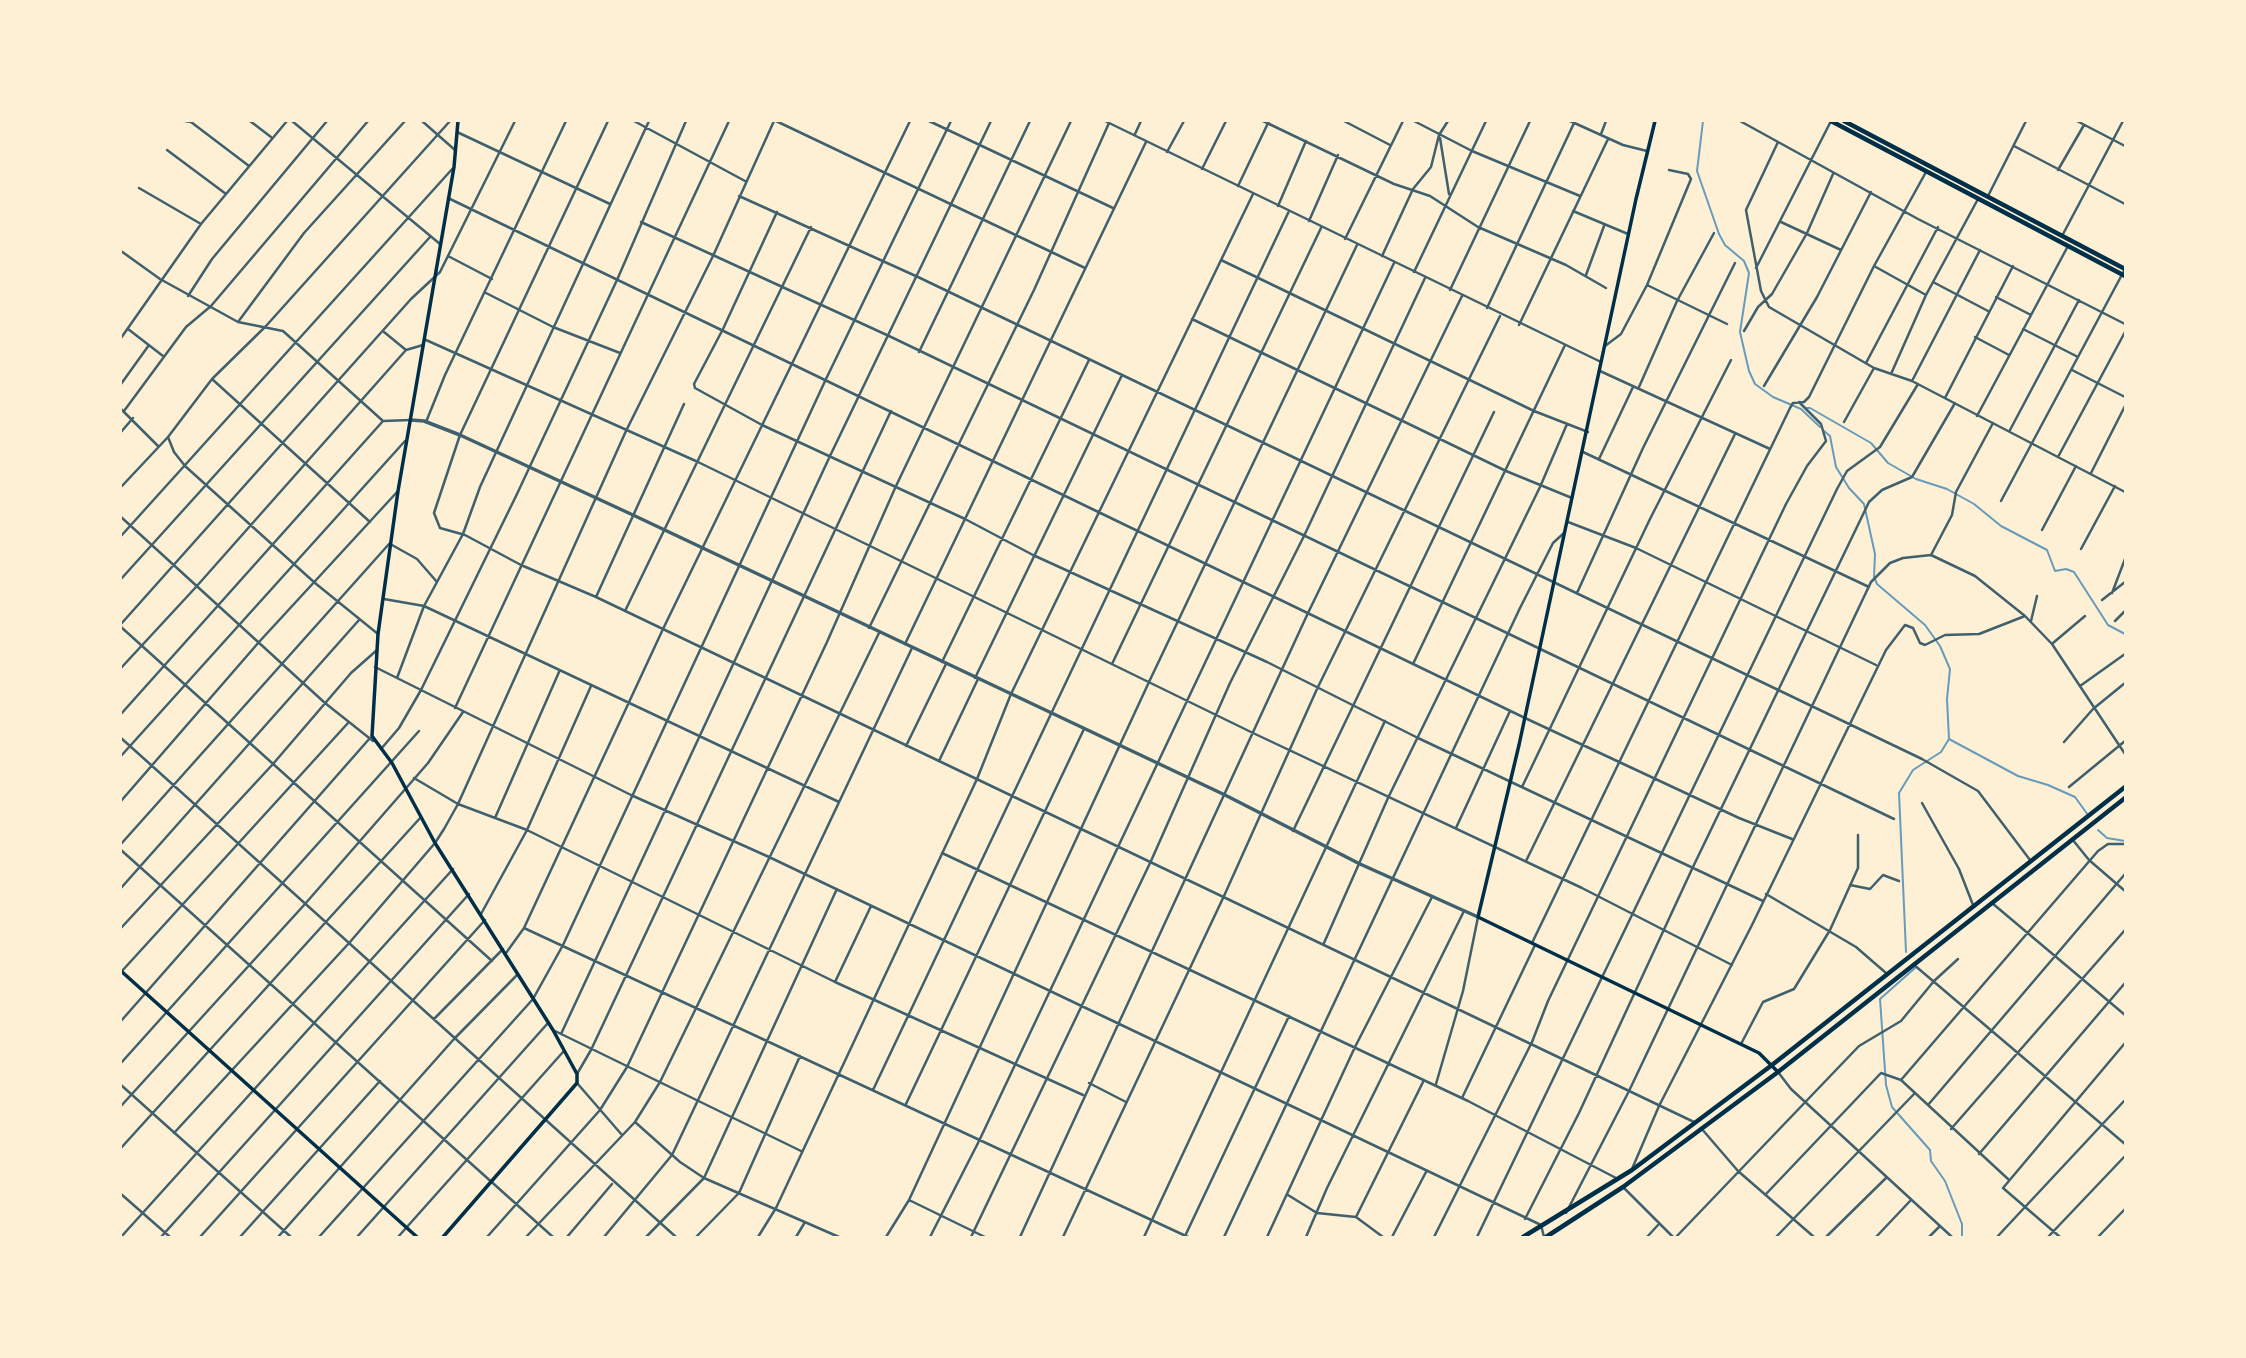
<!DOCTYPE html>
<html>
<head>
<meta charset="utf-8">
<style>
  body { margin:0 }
  #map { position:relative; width:2246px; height:1358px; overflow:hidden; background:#fdf0d5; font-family:"Alegreya Sans",sans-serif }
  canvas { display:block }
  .frame { position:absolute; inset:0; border:122px solid #fdf0d5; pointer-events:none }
</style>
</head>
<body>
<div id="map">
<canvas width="2246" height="1358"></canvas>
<div class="frame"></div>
</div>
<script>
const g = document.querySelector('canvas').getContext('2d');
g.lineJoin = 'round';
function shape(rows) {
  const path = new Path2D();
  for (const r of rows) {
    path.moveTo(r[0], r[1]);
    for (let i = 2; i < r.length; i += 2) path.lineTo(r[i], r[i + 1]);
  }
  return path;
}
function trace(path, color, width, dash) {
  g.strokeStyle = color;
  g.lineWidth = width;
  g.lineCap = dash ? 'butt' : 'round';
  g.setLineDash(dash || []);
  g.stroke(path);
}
const stream = shape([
  [1703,121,1697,171,1719,234,1725,245,1744,261,1749,273,1740,332,1749,371,1755,384,1773,397,1801,409,1820,427],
  [1805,408,1810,408,1871,443,1888,463,1916,479,1947,489,1974,504,2001,526,2047,550,2055,571,2066,569,2074,572,2108,625,2125,634],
  [1824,431,1830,436,1836,467,1849,488,1864,504,1875,554,1874,577,1877,584,1925,625,1940,646,1950,669,1947,699,1949,739,1941,752,1913,770,1899,793,1906,952],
  [1949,739,2018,776,2048,785,2075,797,2088,815],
  [2098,830,2107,838,2125,841],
  [1915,968,1880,999,1886,1085,1892,1107,1930,1150,1931,1161,1945,1181,1962,1224,1962,1237]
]);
const minor = shape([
  [185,121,191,122,249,166],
  [250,121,271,137],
  [292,121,440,244],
  [422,121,455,150],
  [608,121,460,435,434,513,440,528,465,535,521,565,596,597,1694,1122],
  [634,121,745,181],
  [776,121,1085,268],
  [929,121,1113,208],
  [1105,121,1601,362],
  [1263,121,1394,184,1430,196,1478,227,1566,265,1606,288],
  [1344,121,1390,145],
  [1414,121,1472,151,1580,196],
  [1570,121,1623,145,1647,151],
  [1740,121,1918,219,2125,324],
  [2077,121,2125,146],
  [457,132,610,204],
  [1135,134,1141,121],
  [1601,134,1606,121],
  [1440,138,1449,194],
  [1778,142,1746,210,1761,291,1769,307,1874,368,1912,381,2125,492],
  [2014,146,2125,204],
  [167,150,226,194],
  [1167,152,1184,121],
  [1202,169,1226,121],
  [2058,170,2084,125],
  [1238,186,1269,121],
  [139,188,201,224],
  [739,196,918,277,1922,759,1978,791,2030,860],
  [1988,196,2026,121],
  [448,198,1525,718,1739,818,1792,839],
  [1278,206,1306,141],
  [1573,211,1628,234],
  [777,212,723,329,694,384,695,388,762,425,965,519,1033,555,1267,662,1418,738,1763,901],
  [1309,221,1338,155],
  [641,222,889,336,1894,819],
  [1781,222,1841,250],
  [2062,236,2123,121],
  [1345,239,1403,121],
  [121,251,160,279,238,322,283,331,383,421,411,420],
  [448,256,492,279],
  [1382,256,1413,189,1431,167,1439,135,1448,121],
  [1221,260,1534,411,1588,432],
  [1874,266,1926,295],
  [1756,268,1831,121],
  [1414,272,1486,121],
  [1586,275,1604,226],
  [1933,282,1988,311],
  [1647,285,1727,324],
  [1450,290,1530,121],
  [486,293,553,327,620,353],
  [188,296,212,259,327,121],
  [1996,297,2031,315],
  [1487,308,1575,121],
  [1192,319,1506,471,1572,498],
  [238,322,304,233,405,121],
  [1519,325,1608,139],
  [128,329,163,356],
  [2023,329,2078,357],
  [1744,331,1758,307,1772,294,1807,233,1833,174],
  [384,332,406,350],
  [1975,337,2009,355],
  [121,338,201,224,287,121],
  [426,340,698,462,1253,733,1582,888,1732,965],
  [1605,346,1621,334,1647,285,1691,179,1688,174,1669,170],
  [919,352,1030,121],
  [1866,363,1938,227],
  [2072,370,2125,397],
  [1600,371,1770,449],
  [1891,374,1926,295,1978,199],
  [212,379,370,522],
  [1912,381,1980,250],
  [121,384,149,345],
  [1764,386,1817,297,1871,192],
  [1639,387,1677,301,1714,233],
  [1945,398,2013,266],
  [121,409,158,446],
  [124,411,186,327,211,306,368,121],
  [1977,416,2068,246],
  [426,422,445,375,566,121],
  [1844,422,1874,368],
  [2010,430,2079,300],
  [121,432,133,418],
  [168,437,174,452,185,466,315,583,378,634],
  [1583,452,1869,587],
  [2058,457,2125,332],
  [1599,459,1633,387],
  [2091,473,2125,406],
  [121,487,168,437,212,379,266,326,450,121],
  [2001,501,2125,269],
  [121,517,325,703,373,741],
  [1568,522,1636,548,1876,665],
  [2042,530,2076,466],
  [121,536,454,167],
  [392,545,417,559,437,582],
  [2081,549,2115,486],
  [1931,555,1952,515,1956,492,1993,423],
  [121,579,430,237],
  [1577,593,1643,448,1735,263],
  [2112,593,2125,559],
  [596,597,684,404],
  [384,599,424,606,839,802],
  [2102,600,2125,582],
  [625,611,811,227],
  [2031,621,2037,596],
  [2115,621,2125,611],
  [121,624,411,299,440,272,515,121],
  [121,627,492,961],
  [869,628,1034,290,1109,123],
  [2053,643,2085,616],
  [905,644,1146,142],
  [942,662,1089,360],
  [1112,664,1321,228],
  [1413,664,1565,345],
  [375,667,631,795,769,857,1541,1225,1544,1237],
  [121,668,196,587,406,350,423,345],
  [397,678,424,606,463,534,480,487,649,121],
  [975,678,1122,375],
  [2080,686,2125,654],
  [455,708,729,121],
  [121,714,383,421],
  [121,738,676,1237],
  [2064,742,2093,709,2125,683],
  [906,746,946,664],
  [381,749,399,728,421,690,517,494,617,280,686,121],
  [121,756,405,441],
  [939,761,978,679],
  [414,778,458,804,527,830,835,982,1083,1095],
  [1522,787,1650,519,1731,360],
  [2069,787,2125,741],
  [121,801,259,642,398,491],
  [1922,803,1959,869,1973,905],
  [495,818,559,672],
  [1456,828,1510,711],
  [1293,831,1494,412],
  [2072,839,2089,860,2125,891],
  [121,844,389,544],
  [121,850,553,1237],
  [942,853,1468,1101,1616,1178],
  [1526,861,1735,434],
  [1850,885,1870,889,1883,875,1899,881],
  [121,888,359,620],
  [1766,894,1856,947,1886,973],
  [1992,903,2125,1015],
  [481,914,527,830,591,686],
  [121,928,273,764,351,673,377,650],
  [524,928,1188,1237],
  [1324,943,1388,798,1540,487,1567,424],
  [1532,943,1790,408,1793,403,1804,402,1809,397,1874,266,1926,172],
  [506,953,524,928,663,629,910,121],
  [1913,964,2125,1144],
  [122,971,348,723],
  [835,982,871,906],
  [434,1019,503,949],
  [121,1021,370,738],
  [555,1031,801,1151],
  [561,1034,830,456,991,121],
  [1741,1044,1763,1002,1794,989,1830,930,1858,868,1858,835],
  [121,1063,419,731],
  [1778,1072,1791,1089,1952,1237],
  [577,1074,591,1050,891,411],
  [577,1083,622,1135],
  [1089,1083,1126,1102],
  [1436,1084,1463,991,1478,917],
  [121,1085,291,1237],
  [873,1090,1289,211],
  [1462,1098,1535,945],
  [906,1104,1084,729],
  [1928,1105,2125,874],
  [121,1106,305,904,428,763,463,712],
  [635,1122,680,1162,704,1178,839,1237],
  [1701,1128,1738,1171,1814,1237],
  [1951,1129,2125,930],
  [174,1133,350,942,435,843,444,829,458,804,626,431,713,256,774,121],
  [121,1148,421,817],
  [1979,1154,2125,983],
  [1632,1169,1659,1106,1751,927,1886,650,1905,625,1913,628,1920,643,1925,645,1945,635,1979,634,2025,616],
  [2008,1179,1901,1080,2098,851,2108,844,2125,844],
  [1623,1187,1673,1237],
  [121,1194,170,1237],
  [1766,1194,1881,1073,1901,1080],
  [1288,1195,1317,1213,1356,1217,1383,1237],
  [909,1200,985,1237],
  [1566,1213,1629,1091,1871,582,1890,563,1903,558,1931,555,1975,576,2025,616,2052,644,2125,754],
  [1356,1217,1424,1080],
  [1525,1219,1579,1113,1692,869,1869,502,1882,490,1912,477,1955,403],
  [1186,1234,1289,1016],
  [121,1237,453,869],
  [161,1237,469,894],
  [200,1237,485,920],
  [240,1237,380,1081],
  [278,1237,454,1039,518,974],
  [319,1237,533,999,563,945,826,379,951,121],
  [357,1237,548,1023],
  [398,1237,563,1052],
  [487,1237,600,1110,627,1067,827,642,896,486,1071,121],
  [526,1237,635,1122,660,1082,879,633],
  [567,1237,612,1184],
  [604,1237,672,1155,912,648],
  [646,1237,704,1178,836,891],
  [696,1237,739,1193,800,1056],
  [758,1237,776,1208,977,779,1011,694,1253,194],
  [796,1237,805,1222],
  [886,1237,909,1200,1149,682,1357,245],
  [930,1237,979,1141,1394,263],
  [971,1237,1151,861,1230,683,1304,536,1425,278],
  [1020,1237,1308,613,1462,296],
  [1063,1237,1224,896,1317,689,1500,316],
  [1144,1237,1385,721],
  [1224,1237,1520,608,1553,543,1564,533],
  [1267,1237,1355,1047,1432,897],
  [1306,1237,1327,1188,1464,911],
  [1392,1237,1426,1172],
  [1434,1237,1532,1042,1548,1001,1786,504,1807,466,1826,441,1821,424,1799,402],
  [1477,1237,1837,489,1847,471,1880,447,1918,384],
  [1647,1237,1658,1225],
  [1676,1237,1859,1046,1901,1021,1934,981,1958,959],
  [1776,1237,1914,1094],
  [1826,1237,1887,1177],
  [1876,1237,1911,1200],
  [1929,1237,1939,1227],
  [1997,1237,2125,1100],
  [2048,1237,2125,1156],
  [2060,1237,2003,1188,2125,1043],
  [2098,1237,2125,1209]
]);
const tertiary = shape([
  [411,420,424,421,460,435,633,515,1225,795,1360,864,1478,917]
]);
const secondary = shape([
  [1655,121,1636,199,1519,745,1478,917,1759,1053,1778,1072],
  [121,971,417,1237],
  [443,1237,577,1083,577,1074,553,1030,435,843,392,763,372,736,378,634,398,491,454,167,458,121]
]);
const primary = shape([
  [1831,121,2125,276],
  [1844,121,2125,269]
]);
const trunk = shape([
  [1523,1237,1632,1170,1772,1065,2125,787],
  [1546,1237,1623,1187,1778,1072,2125,798]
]);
trace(stream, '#669bbc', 2);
trace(minor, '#3f606c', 2.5);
trace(tertiary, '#3f606c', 3.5);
trace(secondary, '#003049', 3.5);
trace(primary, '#003049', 4.5);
trace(trunk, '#003049', 4.5);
</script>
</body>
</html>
